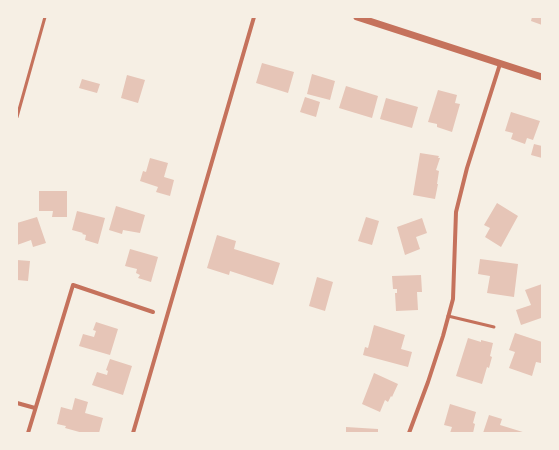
<!DOCTYPE html>
<html>
<head>
<meta charset="utf-8">
<style>
  body { margin:0 }
  #map { position:relative; width:559px; height:450px; overflow:hidden; background:#f6efe4; font-family:"Times New Roman",serif }
  canvas { display:block }
  .frame { position:absolute; inset:0; border:18px solid #f6efe4; pointer-events:none }
</style>
</head>
<body>
<div id="map">
<canvas width="559" height="450"></canvas>
<div class="frame"></div>
</div>
<script>
const g = document.querySelector('canvas').getContext('2d');
g.lineJoin = 'round';
function fillPath(path, color) {
  g.fillStyle = color;
  g.fill(path, 'evenodd');
}
function shape(rows) {
  const path = new Path2D();
  for (const r of rows) {
    path.moveTo(r[0], r[1]);
    for (let i = 2; i < r.length; i += 2) path.lineTo(r[i], r[i + 1]);
  }
  return path;
}
function trace(path, color, width, dash) {
  g.strokeStyle = color;
  g.lineWidth = width;
  g.lineCap = dash ? 'butt' : 'round';
  g.setLineDash(dash || []);
  g.stroke(path);
}
const building = shape([
  [532,17,542,17,542,25,531,21],
  [262,63,294,72,288,93,256,83],
  [312,74,335,81,330,100,307,94],
  [127,75,145,80,138,103,121,98],
  [82,79,100,84,97,93,79,88],
  [346,86,378,96,372,118,339,108],
  [438,90,457,95,455,103,460,104,452,132,437,127,437,124,428,122],
  [305,97,320,102,316,117,300,112],
  [386,98,418,107,412,128,380,119],
  [511,112,540,121,533,140,527,138,525,144,511,139,513,133,505,131],
  [534,144,542,146,542,158,531,155],
  [420,153,439,156,438,158,440,158,436,170,439,171,437,184,438,184,435,199,413,195],
  [150,158,168,163,164,177,174,180,170,196,156,192,158,187,140,181,143,171,146,172],
  [39,191,67,191,67,217,52,217,53,211,39,211],
  [497,203,518,216,501,247,485,237,490,228,484,225],
  [116,206,145,215,140,233,123,230,122,234,109,230],
  [77,211,105,218,98,244,85,240,86,235,82,234,83,233,72,230],
  [37,217,46,243,33,247,31,240,17,245,17,223],
  [366,217,379,221,372,245,358,241],
  [422,218,427,233,416,237,420,249,405,255,397,227],
  [217,235,236,241,234,249,280,263,273,285,230,271,229,275,207,268],
  [130,249,158,257,151,282,138,278,140,275,136,273,137,269,125,266],
  [480,259,518,264,514,297,487,293,490,276,478,274],
  [17,260,30,261,28,281,17,280],
  [421,275,422,292,417,292,418,310,396,311,395,293,397,293,397,289,393,289,392,276],
  [317,277,333,282,325,311,309,306],
  [542,284,541,318,521,325,516,310,531,305,525,290],
  [96,322,118,329,110,355,79,346,83,334,94,337,96,331,93,330],
  [374,325,405,335,401,349,412,352,408,367,363,355,365,347,368,348],
  [515,333,542,342,542,360,541,363,536,362,532,376,509,368,515,352,509,350],
  [468,338,481,342,481,340,493,343,490,356,492,357,489,368,487,367,482,384,456,376],
  [110,359,132,366,123,395,92,385,97,372,107,375,108,371,106,370],
  [374,373,398,384,392,397,391,396,388,402,385,400,380,412,362,404],
  [75,398,88,402,85,413,103,418,99,433,83,433,65,428,66,426,57,424,61,407,72,410],
  [450,404,476,412,473,423,475,424,473,433,450,433,452,427,444,425],
  [489,415,502,419,500,425,526,433,483,433],
  [346,427,378,429,378,433,346,433]
]);
const service = shape([
  [17,117,45,17],
  [448,316,494,327]
]);
const minor = shape([
  [17,403,35,408],
  [28,433,73,285,153,312],
  [133,433,254,17],
  [409,433,428,382,443,336,453,299,456,212,467,168,500,64]
]);
const tertiary = shape([
  [357,17,542,77]
]);
fillPath(building, '#e6c5b7');
trace(service, '#c5725c', 3);
trace(minor, '#c5725c', 4);
trace(tertiary, '#c5725c', 7);
</script>
</body>
</html>
